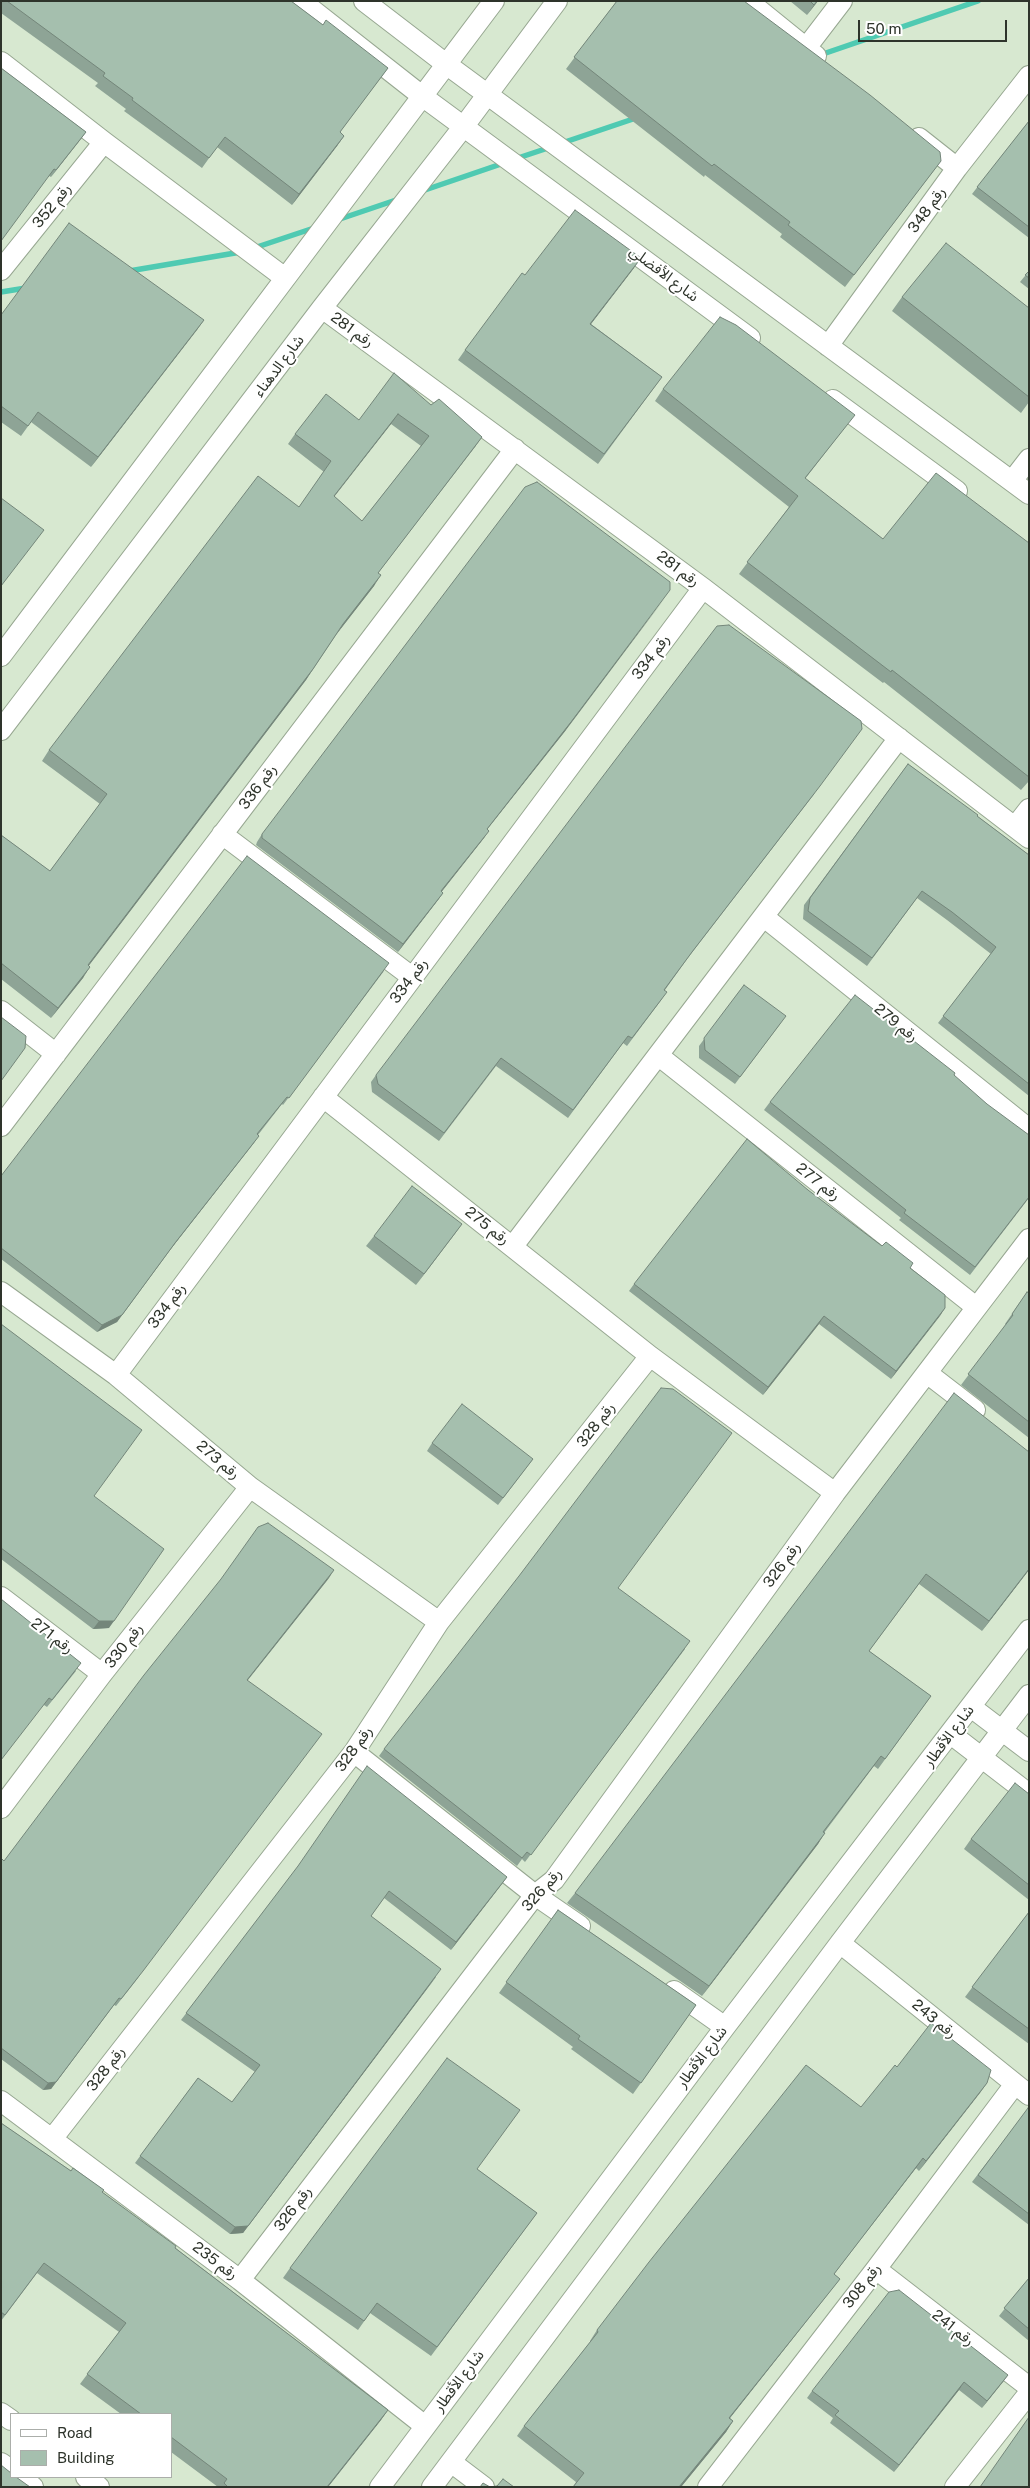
<!DOCTYPE html>
<html>
<head>
<meta charset="utf-8">
<style>
  body { margin:0 }
  #map { position:relative; width:1030px; height:2488px; overflow:hidden; background:#d7e8d0; font-family:"Public Sans",sans-serif }
  canvas { display:block }
  .frame { position:absolute; inset:0; border:2px solid #2e342b; pointer-events:none }
  .legend { position:absolute; left:10px; top:2413px; width:162px; height:65px; box-sizing:border-box; background:#fff; border:1px solid #abaeaa; margin:0; padding:6px 9px; list-style:none; font-size:15px; color:#2e342b }
  .legend li { display:flex; align-items:center; gap:10px; height:25px }
  .legend b { width:25px; border:1px solid #abaeaa }
  .scale { position:absolute; left:858px; top:20px; width:149px; height:22px; box-sizing:border-box; border:2px solid #2e342b; border-top:0; padding-left:6px; font-size:15px; line-height:18px; white-space:nowrap; color:#2e342b; -webkit-text-stroke:4px #fff; paint-order:stroke }
</style>
</head>
<body>
<div id="map">
<canvas width="1030" height="2488"></canvas>
<div class="frame"></div>
<ul class="legend">
<li><b style="height:6px;background:#fff"></b>Road</li>
<li><b style="height:14px;background:#a5bfae"></b>Building</li>
</ul>
<div class="scale">50 m</div>
</div>
<script>
const g = document.querySelector('canvas').getContext('2d');
g.lineJoin = 'round';
function shape(rows) {
  const path = new Path2D();
  for (const r of rows) {
    path.moveTo(r[0], r[1]);
    for (let i = 2; i < r.length; i += 2) path.lineTo(r[i], r[i + 1]);
  }
  return path;
}
function trace(path, color, width, dash) {
  g.strokeStyle = color;
  g.lineWidth = width;
  g.lineCap = dash ? 'butt' : 'round';
  g.setLineDash(dash || []);
  g.stroke(path);
}
function fillPath(path, color) {
  g.fillStyle = color;
  g.fill(path, 'evenodd');
}
function label(font, color, halo, rows, align = 'center') {
  g.font = font + ' "Public Sans","Noto Sans Arabic",sans-serif';
  g.lineWidth = 4;
  g.setLineDash([]);
  g.textBaseline = 'middle';
  g.strokeStyle = halo;
  g.fillStyle = color;
  for (const [text, x, y, turn = 0] of rows) {
    g.save();
    g.translate(x, y);
    g.rotate((+turn || 0) * Math.PI / 180);
    g.textAlign = isNaN(turn) ? turn : align;
    if (halo) g.strokeText(text, 0, 0);
    g.fillText(text, 0, 0);
    g.restore();
  }
}
const stream = shape([
  [820,55,978,1],
  [562,143,636,118],
  [515,159,551,147],
  [422,191,504,163],
  [337,220,399,199],
  [254,248,317,227],
  [129,271,241,252],
  [1,292,26,288]
]);
const minor = shape([
  [301,1,422,96,750,338],
  [364,1,446,64,1029,494],
  [748,1,816,56],
  [806,48,842,1],
  [1,62,104,142,285,278],
  [919,138,957,168],
  [1,270,104,142],
  [322,308,703,588,1029,838],
  [828,346,957,168,1029,76],
  [833,400,957,491],
  [1012,481,1029,459],
  [1,656,494,1],
  [1,730,322,308,464,126,557,1],
  [1015,827,1029,809],
  [222,834,412,977],
  [764,917,1029,1129],
  [1,1011,56,1054],
  [659,1056,976,1307],
  [323,1097,650,1356,835,1493],
  [1,1126,515,449],
  [513,1246,899,738],
  [1,1292,116,1375,250,1487,439,1622],
  [927,1373,975,1410],
  [116,1375,703,588],
  [1,1597,102,1674],
  [971,1707,1029,1751],
  [951,1734,1029,1794],
  [354,1752,535,1895,580,1926],
  [1,1808,102,1674,250,1487],
  [840,1943,1029,2095],
  [674,1991,725,2027],
  [1,2101,240,2280,425,2426],
  [52,2139,354,1752,439,1622,650,1356],
  [876,2269,1029,2387],
  [240,2280,535,1895,554,1880,835,1493,1029,1239],
  [1,2413,11,2420],
  [451,2462,484,2487],
  [1,2463,11,2470],
  [20,2477,33,2487],
  [86,2477,99,2487],
  [380,2487,725,2027,1029,1630],
  [432,2487,840,1943,1029,1695],
  [708,2487,876,2269,1015,2084],
  [955,2487,1029,2393]
]);
const wall = shape([
  [1,1,291,1,323,25,388,68,340,132,344,136,337,146,292,205,217,147,202,168,124,111,126,109,95,86,98,83,1,13],
  [615,1,744,1,932,172,845,287,780,237,782,234,705,175,704,177,566,69,616,2],
  [790,1,818,1,807,15],
  [1,68,86,132,51,177,49,176],
  [1029,121,1029,238,972,194],
  [634,268,591,324,662,377,598,464,458,360,465,350,525,275],
  [1029,271,1029,289,1020,282],
  [902,297,1029,308,1029,402,1021,413,892,311],
  [1,315,204,320,91,467,31,422,21,436,1,422],
  [663,389,846,426,805,479,883,539,1029,543,1029,781,1021,790,884,682,883,683,739,574,789,507,655,401],
  [431,405,482,437,378,573,374,586,338,632,306,680,88,966,83,978,51,1018,1,979,1,835,50,871,100,804,42,761,49,750,299,507,324,472,288,444,295,434],
  [391,424,421,446,362,521,334,496],
  [566,730,487,829,484,838,441,892,443,893,438,900,398,952,256,845,257,842,262,834],
  [908,764,1029,855,1029,1096,938,1023,991,954,947,920,917,898,867,966,803,919,804,905],
  [815,793,687,959,665,990,662,999,627,1046,623,1043,568,1118,496,1066,439,1141,372,1092,371,1082,376,1075],
  [384,971,283,1105,282,1104,258,1135,254,1143,170,1250,117,1322,97,1332,1,1259,1,1176],
  [744,985,780,1024,735,1084,699,1058,699,1046],
  [954,1075,1029,1198,970,1275,899,1220,901,1218,764,1110,770,1102],
  [808,1190,910,1268,945,1308,891,1379,819,1324,763,1395,629,1291,634,1284],
  [462,1224,416,1285,366,1246,374,1236],
  [1027,1292,1029,1293,1029,1438,961,1385,1006,1325,1005,1324],
  [1,1324,94,1496,109,1628,93,1629,1,1559],
  [432,1443,533,1459,498,1505,427,1451],
  [1029,1452,1029,1570,982,1631,919,1584,869,1651,931,1696,878,1769,874,1766,824,1833,818,1844,702,1996,567,1903,575,1893],
  [329,1578,248,1680,138,1978,116,2006,114,2005,51,2089,43,2090,1,2059,1,1860,4,1861],
  [618,1588,685,1649,525,1862,522,1859,517,1866,379,1756,384,1749],
  [1,1599,76,1671,47,1707,44,1705],
  [1029,1794,1029,1900,964,1849,971,1839],
  [297,1868,507,1877,451,1950,384,1898,371,1916,436,1977,243,2233,230,2234,135,2163,198,2078,232,2102,255,2072,181,2020],
  [558,1910,696,2005,633,2094,571,2049,573,2047,499,1993],
  [1029,1912,1029,2044,965,1997],
  [897,2067,987,2083,919,2171,916,2168,834,2274,840,2279,832,2289,730,2418,733,2421,726,2432,681,2487,573,2487,576,2482,517,2436,524,2426,591,2341,590,2341,597,2330,861,2107],
  [1029,2108,1029,2225,972,2182],
  [1,2123,102,2192,388,2410,381,2420,328,2487,218,2487,171,2452,171,2414,121,2414,80,2384,119,2332,37,2273,1,2321],
  [477,2169,537,2213,431,2356,370,2313,358,2330,283,2278,290,2268],
  [1029,2278,1029,2341,999,2316],
  [1008,2375,982,2408,959,2390,894,2472,830,2423,833,2418,807,2398,812,2391]
]);
const shadedWall = shape([
  [817,1,818,1,807,15,814,5],
  [86,132,81,139,51,177,56,170],
  [344,136,337,146,292,205,299,194],
  [941,161,932,172,845,287,854,275],
  [641,258,634,268,584,333,590,324],
  [204,320,197,330,91,467,98,457],
  [398,414,391,424,327,506,334,496],
  [482,437,475,447,370,583,378,573],
  [381,575,374,586,336,635,343,624],
  [665,598,566,730,482,836,487,829],
  [313,669,306,680,81,976,88,965],
  [489,831,484,838,436,899,441,891],
  [443,893,438,900,398,952,403,944],
  [90,967,83,978,51,1018,58,1008],
  [259,1136,170,1250,117,1322,97,1332,102,1325],
  [462,1224,454,1235,416,1285,424,1274],
  [945,1308,940,1316,891,1379,896,1371],
  [824,1316,819,1324,763,1395,768,1387],
  [1029,1569,1029,1570,982,1631,989,1621],
  [334,1570,329,1578,242,1687,247,1680],
  [99,1621,114,1621,109,1628,93,1629],
  [825,1833,818,1844,702,1996,709,1986],
  [507,1877,502,1884,451,1950,456,1942],
  [436,1977,243,2233,230,2234,235,2227],
  [119,1998,51,2089,43,2090,48,2083],
  [987,2083,980,2093,919,2171,926,2161],
  [923,2158,916,2168,826,2284,834,2274],
  [840,2279,832,2289,722,2428,729,2418],
  [1008,2375,1003,2382,982,2408,987,2401],
  [964,2382,959,2390,894,2472,899,2465],
  [388,2410,381,2420,328,2487,327,2487],
  [733,2421,726,2432,681,2487,679,2487]
]);
const building = shape([
  [7,1,291,1,323,25,326,20,388,68,340,132,344,136,299,194,225,137,209,158,132,100,133,98,103,76,105,73,7,1],
  [617,1,744,1,870,95,940,152,941,161,854,275,788,225,790,222,714,164,712,166,574,57,617,1],
  [810,1,817,1,814,5,810,1],
  [1,68,86,132,56,170,54,169,1,241,1,68],
  [1029,121,1029,227,977,187,1029,121],
  [575,210,641,258,590,324,662,377,604,454,465,350,522,273,525,275,575,210],
  [69,223,204,320,98,457,38,412,28,426,1,406,1,315,69,223],
  [946,243,1029,308,1029,397,902,297,946,243],
  [1029,271,1029,278,1025,275,1029,271],
  [720,317,736,325,855,415,805,478,883,539,936,473,1029,543,1029,777,892,670,891,672,747,562,798,496,663,389,720,317],
  [394,373,431,405,439,399,482,437,378,573,381,575,343,624,313,669,88,965,90,967,58,1008,1,963,1,835,50,871,107,794,49,750,258,476,299,507,331,461,295,434,326,394,359,420,394,373],
  [398,414,429,436,362,521,334,496,398,414],
  [537,482,670,582,670,590,571,722,487,829,489,831,441,891,443,893,403,944,262,838,262,834,525,487,537,482],
  [1,498,44,530,1,586,1,498],
  [729,625,861,721,862,729,820,786,692,952,664,990,667,992,632,1038,628,1036,573,1110,501,1058,444,1133,378,1084,376,1075,717,626,729,625],
  [908,764,978,815,977,816,1029,855,1029,1084,943,1016,996,947,952,912,922,891,872,958,808,911,810,898,908,764],
  [247,856,389,963,289,1098,287,1097,257,1134,259,1136,175,1243,122,1315,102,1325,1,1248,1,1176,247,856],
  [744,985,786,1016,740,1077,705,1050,704,1038,744,985],
  [855,995,955,1073,954,1075,987,1104,1029,1135,1029,1197,975,1267,904,1213,906,1210,770,1102,855,995],
  [1,1017,26,1036,25,1048,1,1081,1,1017],
  [747,1139,808,1190,882,1246,886,1242,913,1263,910,1268,945,1295,945,1308,896,1371,824,1316,768,1387,634,1284,747,1139],
  [412,1186,462,1224,424,1274,374,1236,412,1186],
  [1027,1292,1029,1293,1029,1422,968,1374,1013,1315,1012,1314,1027,1292],
  [1,1324,142,1430,94,1496,164,1549,114,1621,99,1621,1,1548,1,1324],
  [661,1388,673,1389,732,1433,618,1588,690,1641,531,1855,527,1852,522,1858,384,1749,519,1576,661,1388],
  [954,1393,1029,1452,1029,1569,989,1621,926,1574,869,1651,931,1696,885,1759,881,1756,823,1832,825,1833,709,1986,575,1893,954,1393],
  [462,1404,533,1459,503,1498,432,1443,462,1404],
  [268,1523,334,1570,247,1680,322,1734,143,1971,121,1999,119,1998,56,2082,48,2083,1,2048,1,1860,2,1859,4,1861,144,1675,221,1579,258,1527,268,1523],
  [1,1599,81,1663,52,1700,49,1698,1,1760,1,1599],
  [367,1766,507,1877,456,1942,389,1891,371,1916,441,1969,248,2226,235,2227,140,2156,198,2078,232,2102,260,2065,186,2013,298,1866,367,1766],
  [1015,1783,1029,1794,1029,1885,971,1839,1015,1783],
  [558,1910,696,2005,641,2083,578,2039,580,2036,506,1982,558,1910],
  [1029,1912,1029,2029,972,1987,1029,1912],
  [931,2023,991,2070,987,2083,926,2161,923,2158,834,2274,840,2279,729,2418,733,2421,679,2487,573,2487,584,2473,524,2426,598,2332,597,2330,649,2262,806,2065,861,2107,895,2065,897,2067,931,2023],
  [447,2058,520,2110,477,2169,537,2213,437,2347,377,2303,364,2321,290,2268,447,2058],
  [1028,2108,1029,2108,1029,2214,978,2175,1028,2108],
  [1,2123,71,2171,73,2168,104,2190,102,2192,176,2246,175,2248,388,2410,327,2487,228,2487,224,2483,227,2479,171,2437,171,2414,141,2414,87,2374,126,2323,44,2263,5,2315,1,2312,1,2123],
  [1029,2278,1029,2329,1004,2308,1029,2278],
  [899,2290,1008,2375,987,2401,964,2382,899,2465,835,2415,839,2411,812,2391,889,2292,899,2290],
  [1029,2417,1029,2487,980,2487,1029,2417],
  [1,2465,11,2473,11,2477,16,2477,30,2487,1,2487,1,2465],
  [503,2479,514,2487,480,2487,483,2483,490,2487,497,2486,503,2479]
]);
const streetNames = [
  ["رقم 352",52,206,-51],
  ["رقم 348",927,210,-54],
  ["شارع الأفضلي",664,274,37],
  ["رقم 281",352,330,36],
  ["شارع الدهناء",279,366,-53],
  ["رقم 281",678,569,37],
  ["رقم 334",651,657,-53],
  ["رقم 336",258,787,-53],
  ["رقم 334",409,981,-53],
  ["رقم 279",896,1023,39],
  ["رقم 277",818,1182,38],
  ["رقم 275",487,1226,38],
  ["رقم 334",167,1306,-53],
  ["رقم 328",596,1425,-52],
  ["رقم 273",218,1460,40],
  ["رقم 326",782,1565,-54],
  ["رقم 271",52,1636,37],
  ["رقم 330",124,1646,-52],
  ["شارع الأقطار",949,1736,-53],
  ["رقم 328",354,1749,-54],
  ["رقم 326",542,1890,-48],
  ["رقم 243",934,2019,39],
  ["شارع الأقطار",702,2057,-53],
  ["رقم 328",106,2069,-52],
  ["رقم 326",293,2209,-53],
  ["رقم 235",215,2261,37],
  ["رقم 308",862,2286,-52],
  ["رقم 241",953,2328,38],
  ["شارع الأقطار",459,2381,-53]
];
trace(stream, '#4fcab2', 5.5);
trace(minor, '#97a791', 22);
trace(minor, '#fff', 20);
fillPath(wall, '#8ea496');
fillPath(shadedWall, '#74867a');
fillPath(building, '#a5bfae');
trace(building, '#74867a', 1);
label('15px', '#2e342b', '#fff', streetNames);
</script>
</body>
</html>
